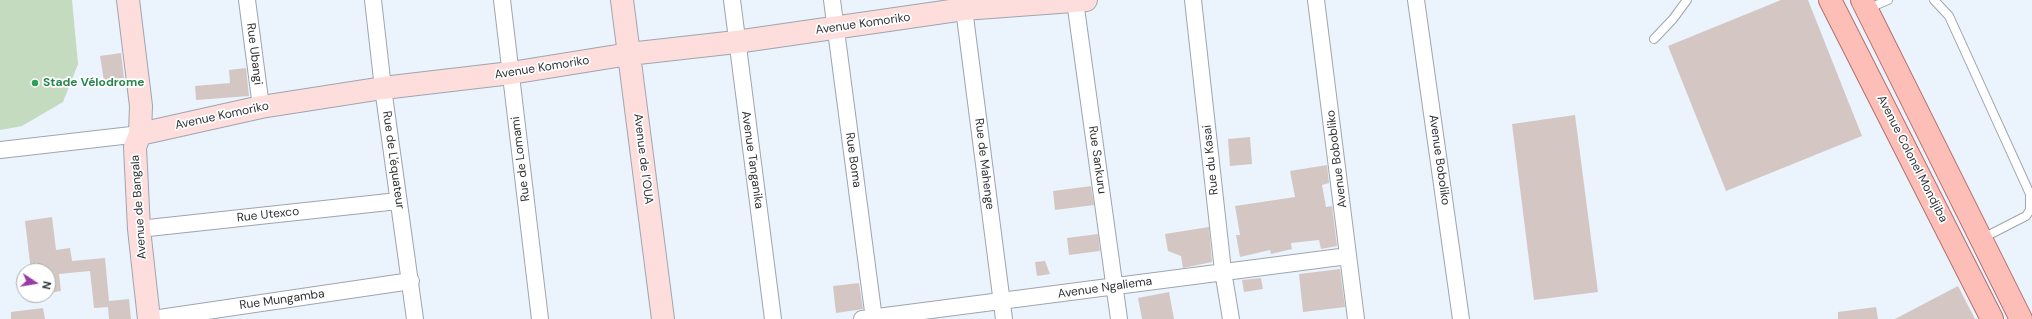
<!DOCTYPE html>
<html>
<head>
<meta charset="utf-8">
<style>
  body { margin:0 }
  #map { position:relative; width:2032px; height:319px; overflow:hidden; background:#ebf3fc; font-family:"DM Sans",sans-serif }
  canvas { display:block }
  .north { position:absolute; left:16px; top:263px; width:40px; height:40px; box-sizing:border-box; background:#fff; border:1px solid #acadaf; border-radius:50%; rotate:102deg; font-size:11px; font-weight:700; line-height:16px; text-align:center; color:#2f3236 }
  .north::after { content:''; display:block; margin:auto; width:14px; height:18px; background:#9a3ca5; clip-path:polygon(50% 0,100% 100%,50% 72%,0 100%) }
</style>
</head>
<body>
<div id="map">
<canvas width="2032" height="319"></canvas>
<div class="north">N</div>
</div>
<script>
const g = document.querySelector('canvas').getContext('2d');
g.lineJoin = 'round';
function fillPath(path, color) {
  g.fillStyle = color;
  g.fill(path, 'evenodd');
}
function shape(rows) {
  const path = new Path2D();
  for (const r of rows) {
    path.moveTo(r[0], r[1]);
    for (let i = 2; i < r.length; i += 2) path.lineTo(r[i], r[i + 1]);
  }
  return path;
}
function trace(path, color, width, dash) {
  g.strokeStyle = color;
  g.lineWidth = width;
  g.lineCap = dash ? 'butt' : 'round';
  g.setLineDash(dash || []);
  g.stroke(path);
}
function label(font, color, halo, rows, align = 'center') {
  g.font = font + ' "DM Sans",sans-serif';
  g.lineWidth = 3.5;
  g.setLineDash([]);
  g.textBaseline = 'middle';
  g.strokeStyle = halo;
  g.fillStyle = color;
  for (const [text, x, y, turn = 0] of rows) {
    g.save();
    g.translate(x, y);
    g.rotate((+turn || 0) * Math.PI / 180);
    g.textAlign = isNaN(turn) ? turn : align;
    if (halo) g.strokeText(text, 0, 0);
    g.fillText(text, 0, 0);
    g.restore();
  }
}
const green = shape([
  [0,0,72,0,78,64,63,102,22,126,0,130]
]);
const building = shape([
  [1781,0,1808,0,1862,136,1726,191,1668,46],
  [121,53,124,78,104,81,100,56],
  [246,68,249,96,196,100,195,86,230,83,229,70],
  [1575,115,1598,292,1534,300,1512,124],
  [1250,137,1252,164,1230,166,1228,139],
  [1327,165,1329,183,1322,185,1326,207,1332,206,1337,246,1321,249,1319,240,1291,243,1292,249,1271,254,1270,250,1240,257,1236,235,1240,235,1235,206,1295,197,1290,171],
  [1091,186,1094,205,1055,210,1053,191],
  [52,217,56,250,70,248,72,261,105,258,109,301,129,299,131,319,109,319,108,307,94,308,90,271,59,274,61,291,48,293,48,271,31,271,25,221],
  [1209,227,1212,262,1183,268,1181,256,1168,251,1165,234],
  [1098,234,1100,251,1069,255,1067,238],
  [1045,261,1050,274,1037,276,1035,262],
  [1340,269,1345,307,1303,312,1299,274],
  [1261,278,1263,289,1244,292,1242,280],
  [859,283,863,309,836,313,833,286],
  [1958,286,1975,319,1895,319],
  [1169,292,1174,319,1142,319,1138,298],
  [1876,307,1878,319,1838,319,1838,312],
  [43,308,45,319,11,319,11,312]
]);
const lane = shape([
  [1934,0,1949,16,2030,194,2030,210,2026,216,1981,239],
  [1867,9,1888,0],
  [1654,39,1673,19,1687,0]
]);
const street = shape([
  [247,0,261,107],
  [373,0,383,88,415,319],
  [502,0,540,319],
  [732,0,773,319],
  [832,0,874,319],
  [1072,0,1075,1,1119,319],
  [1193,0,1223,271,1231,319],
  [1316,0,1356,319],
  [1416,0,1461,319],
  [964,9,1004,319],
  [0,150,140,134],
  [139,229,398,201],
  [153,319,411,281],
  [862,319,1348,256]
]);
const secondary = shape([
  [128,0,141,106,140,134,135,147,139,229,149,319],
  [622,0,663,319],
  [140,134,261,107,383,88,511,73,629,54,736,42,964,9,1086,0]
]);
const primary = shape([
  [1830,0,1992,319],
  [1862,0,2021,319]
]);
const markers = [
  [35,83,4,"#2e9e5b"]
];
const streetNames = [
  ["Avenue Komoriko",863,24,-8],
  ["Rue Ubangi",254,54,83],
  ["Avenue Komoriko",542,68,-9],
  ["Avenue Komoriko",222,116,-12],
  ["Rue de Lomami",521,159,-97],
  ["Avenue de l’OUA",643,159,83],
  ["Avenue Bobobliko",1337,159,-97],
  ["Avenue Colonel Mondjiba",1912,159,63],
  ["Rue de L'équateur",393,160,82],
  ["Avenue Tanganika",752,160,82],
  ["Rue Boma",853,160,82],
  ["Rue Sankuru",1097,160,82],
  ["Rue du Kasai",1211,160,-96],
  ["Avenue Boboliko",1439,160,82],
  ["Rue de Mahenge",984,164,83],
  ["Avenue de Bangala",139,207,-94],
  ["Rue Utexco",268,215,-6],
  ["Avenue Ngaliema",1105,288,-8],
  ["Rue Mungamba",282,300,-8]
];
const leisureNames = [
  ["Stade Vélodrome",43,83]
];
fillPath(green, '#c4dbbf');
fillPath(building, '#d4c7c3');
trace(lane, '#9ea5ae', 10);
trace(street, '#9ea5ae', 18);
trace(secondary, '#9ea5ae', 24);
trace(primary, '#b4706c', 24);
trace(lane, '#fff', 8);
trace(street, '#fff', 16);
trace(secondary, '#fededc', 22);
trace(primary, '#fdbeb8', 22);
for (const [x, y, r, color] of markers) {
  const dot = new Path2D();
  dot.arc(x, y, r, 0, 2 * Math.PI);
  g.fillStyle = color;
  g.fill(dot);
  trace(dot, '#fff', 1.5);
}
label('12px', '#2f3236', '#fff', streetNames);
label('bold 12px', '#27864d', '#fff', leisureNames, 'left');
</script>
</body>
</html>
